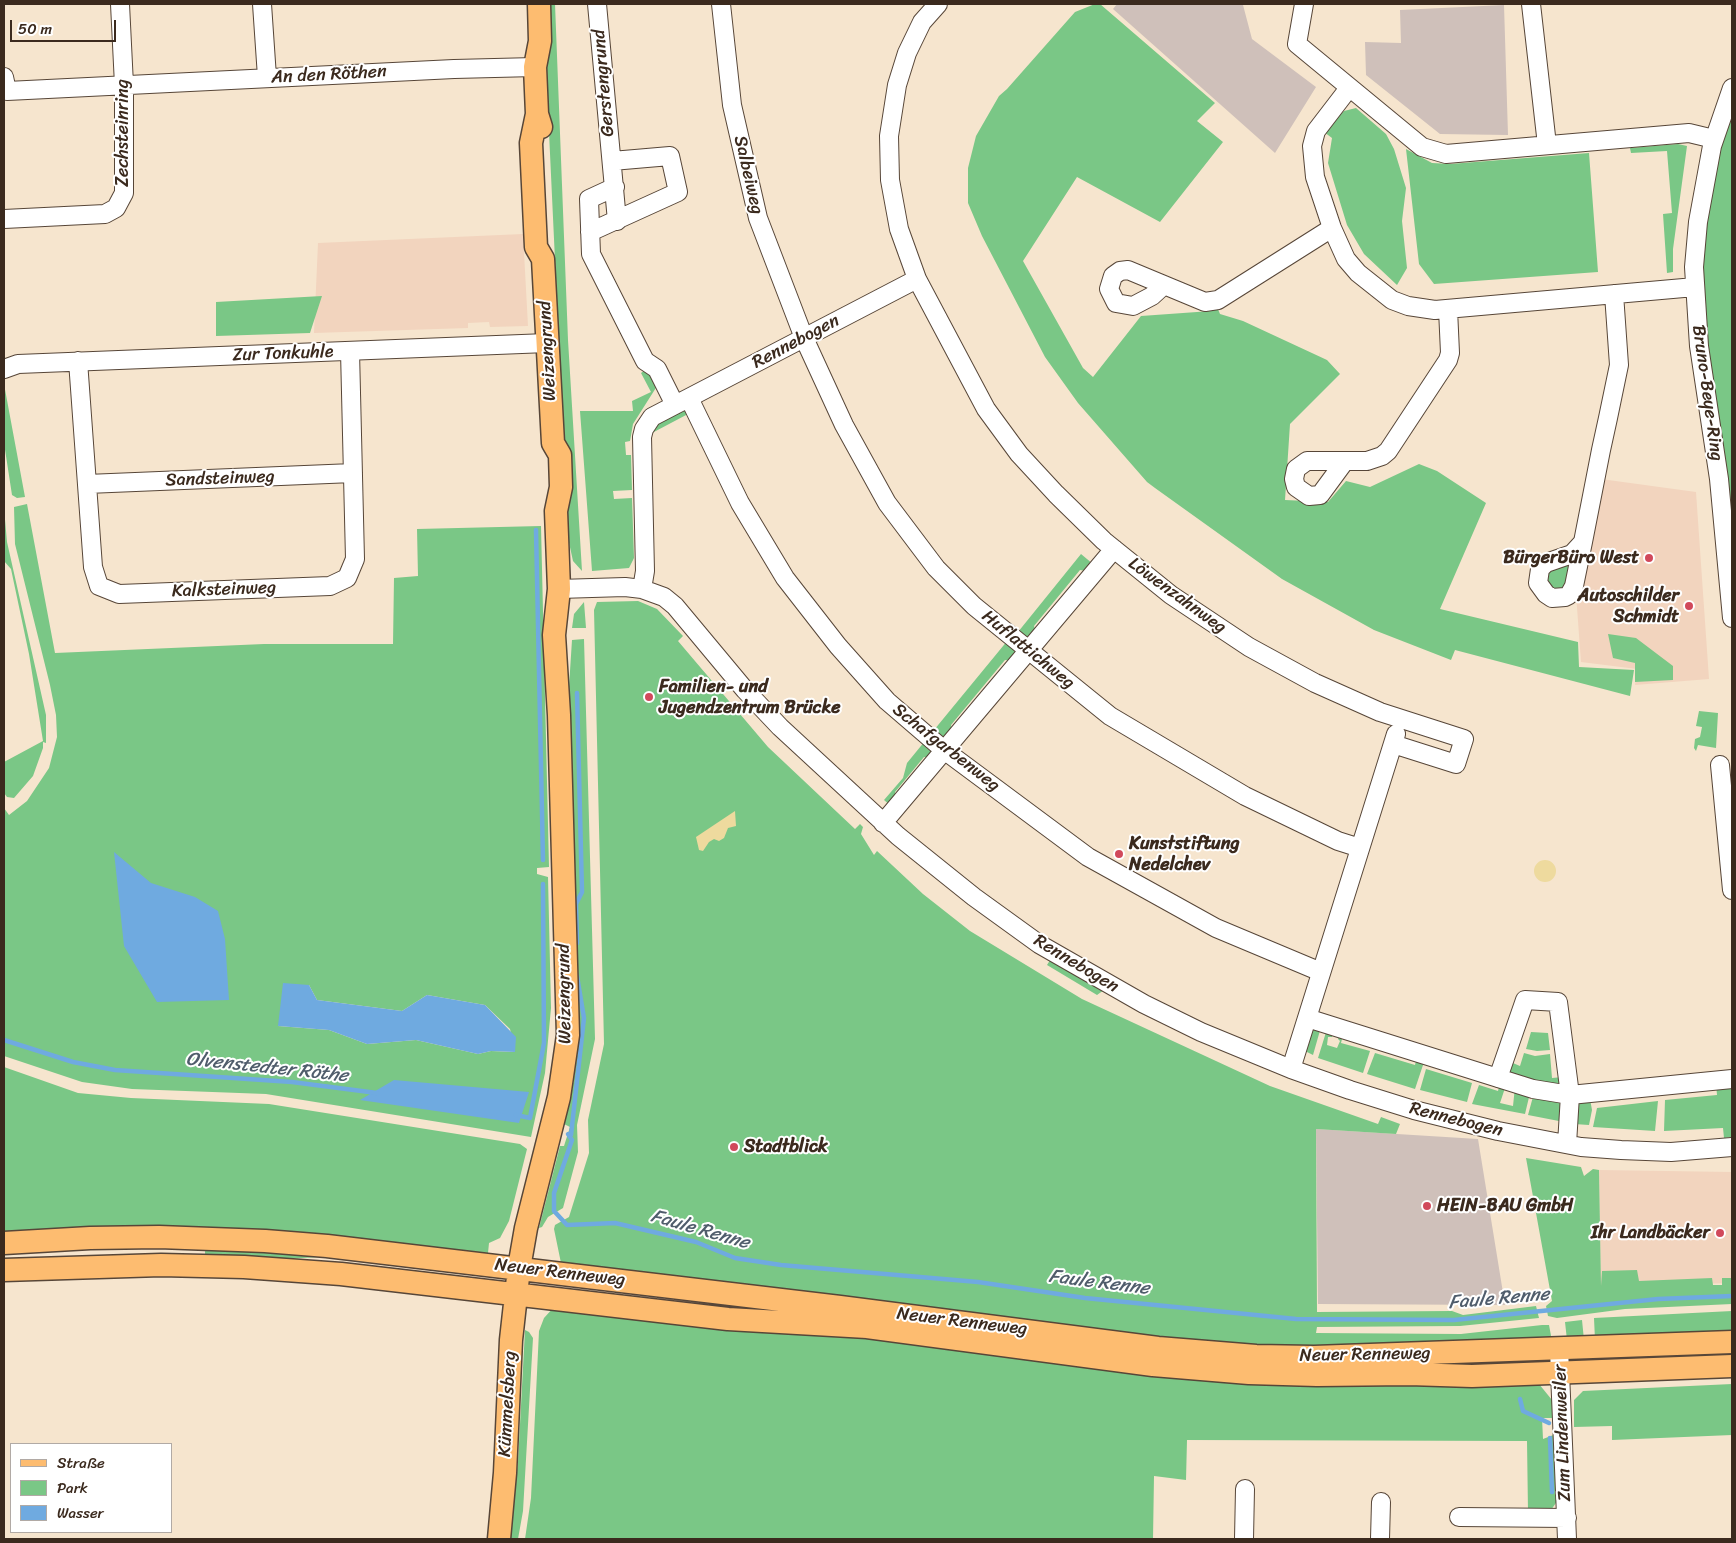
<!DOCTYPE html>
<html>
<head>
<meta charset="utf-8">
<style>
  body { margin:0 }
  #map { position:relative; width:1736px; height:1543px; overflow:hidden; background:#f6e5ce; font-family:Sriracha,sans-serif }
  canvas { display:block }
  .frame { position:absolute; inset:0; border:5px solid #3b2a1e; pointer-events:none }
  .legend { position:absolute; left:10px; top:1443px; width:162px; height:90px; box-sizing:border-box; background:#fff; border:1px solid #b1aaa5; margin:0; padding:6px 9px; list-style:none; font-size:15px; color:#3b2a1e }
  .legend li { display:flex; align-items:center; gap:10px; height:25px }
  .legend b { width:25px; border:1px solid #b1aaa5 }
  .scale { position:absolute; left:10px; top:20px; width:106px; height:22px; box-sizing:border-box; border:2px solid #3b2a1e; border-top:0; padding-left:6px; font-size:15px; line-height:18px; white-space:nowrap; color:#3b2a1e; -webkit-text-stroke:4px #fff; paint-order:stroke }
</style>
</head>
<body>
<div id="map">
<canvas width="1736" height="1543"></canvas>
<div class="frame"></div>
<ul class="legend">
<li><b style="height:6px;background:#fdbc70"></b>Straße</li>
<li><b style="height:14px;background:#7ac786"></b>Park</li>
<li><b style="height:14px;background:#6faae0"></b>Wasser</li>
</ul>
<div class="scale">50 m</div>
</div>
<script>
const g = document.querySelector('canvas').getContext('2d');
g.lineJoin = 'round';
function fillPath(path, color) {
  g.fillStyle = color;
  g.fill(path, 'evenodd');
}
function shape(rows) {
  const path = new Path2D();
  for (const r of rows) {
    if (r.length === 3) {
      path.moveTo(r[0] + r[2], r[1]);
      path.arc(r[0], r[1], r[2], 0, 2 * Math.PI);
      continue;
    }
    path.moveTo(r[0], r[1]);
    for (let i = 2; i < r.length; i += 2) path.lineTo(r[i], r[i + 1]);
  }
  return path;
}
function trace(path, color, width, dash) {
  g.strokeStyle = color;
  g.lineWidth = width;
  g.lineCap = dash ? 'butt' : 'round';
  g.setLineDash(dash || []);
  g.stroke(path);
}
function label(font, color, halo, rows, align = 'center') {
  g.font = font + ' Sriracha,sans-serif';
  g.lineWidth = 4;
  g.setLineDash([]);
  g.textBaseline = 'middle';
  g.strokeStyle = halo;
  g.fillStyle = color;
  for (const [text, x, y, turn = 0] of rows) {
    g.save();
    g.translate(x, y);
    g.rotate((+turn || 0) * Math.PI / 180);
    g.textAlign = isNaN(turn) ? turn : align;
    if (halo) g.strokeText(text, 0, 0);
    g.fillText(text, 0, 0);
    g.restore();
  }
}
const built = shape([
  [523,234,528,326,490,327,489,322,468,323,468,328,314,333,318,243],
  [1601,479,1696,492,1709,679,1635,685,1637,669,1581,662,1576,594],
  [1599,1170,1732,1172,1732,1283,1601,1287]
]);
const industrial = shape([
  [1117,4,1243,5,1252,39,1316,87,1275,153,1113,9],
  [1504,5,1508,135,1440,134,1366,75,1365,42,1401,43,1400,10],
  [1316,1129,1478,1139,1505,1305,1318,1304]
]);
const green = shape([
  [543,4,555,4,568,340,582,571,573,561,568,538],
  [1095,4,1100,4,1215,103,1197,121,1223,142,1160,222,1077,177,1023,261,1083,368,1093,377,1141,316,1211,311,1217,307,1220,314,1243,321,1327,360,1340,374,1290,424,1285,500,1328,502,1346,481,1370,487,1419,464,1437,471,1486,503,1440,609,1578,642,1579,667,1634,670,1630,696,1455,650,1451,660,1374,630,1282,579,1155,488,1147,482,1078,403,1045,357,982,236,968,203,968,168,976,136,999,96,1007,89,1075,12],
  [1356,108,1386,134,1394,149,1406,188,1402,221,1407,268,1397,285,1364,254,1347,225,1328,163,1332,138,1324,132,1344,111],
  [1732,108,1732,544,1703,326,1703,243,1711,185,1721,142],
  [1678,144,1687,146,1673,249,1673,272,1667,273,1663,214,1672,213,1667,151,1631,153,1630,148],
  [1406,149,1432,163,1450,164,1589,153,1598,272,1434,284,1419,264],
  [322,296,310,333,216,336,216,302],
  [645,370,659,383,633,424,630,441,625,442,626,455,631,455,632,490,613,491,614,499,632,498,634,558,629,568,592,571,580,411,633,411,632,401,651,392,641,373],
  [4,384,25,497,17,498,12,495,4,443],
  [681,409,687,411,688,414,652,433,659,421],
  [27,504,55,653,264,644,393,644,394,578,418,576,417,529,541,526,549,867,537,868,537,874,548,877,551,1008,545,1073,531,1137,266,1094,132,1089,82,1082,4,1056,4,808,9,815,27,801,49,768,57,737,56,715,50,685,15,544,14,507],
  [309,985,317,1000,402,1011,427,995,485,1005,510,1029,515,1052,491,1051,478,1054,416,1040,367,1044,329,1030,278,1026],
  [4,508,7,542,46,715,46,743,43,742,43,748,33,776,14,798,7,797,4,793,4,762,43,741,29,654,11,569,4,561],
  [1081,554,1093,564,1086,571,1080,570,1034,626,1036,633,1025,637,1018,632],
  [1570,564,1568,586,1557,593,1543,579,1552,567],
  [638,601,657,609,683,636,678,641,768,747,855,829,860,824,863,827,861,834,874,855,877,851,923,894,970,931,1082,999,1270,1086,1378,1124,1381,1117,1400,1124,1396,1134,1316,1129,1317,1312,1452,1311,1463,1315,1536,1306,1539,1318,1460,1326,1317,1327,1316,1333,1461,1334,1542,1325,1549,1325,1552,1341,1316,1351,1188,1343,561,1263,554,1229,555,1225,569,1217,589,1153,588,1120,604,1044,594,610,597,602],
  [584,602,586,628,572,628,574,614],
  [1608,634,1636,638,1673,666,1673,680,1635,682,1635,663,1613,658],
  [584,639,595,1039,577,1125,578,1152,563,1208,548,1217,542,1227,539,1228,560,1146,564,1146,570,1127,564,1124,571,1097,578,1050,568,702,572,640],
  [1008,640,1016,647,1016,656,1012,661,1005,660,951,725,953,733,943,737,934,730],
  [1699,711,1718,713,1716,748,1698,745,1696,751,1694,748,1695,739,1700,737,1702,727,1696,726],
  [925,741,934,749,931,758,924,757,895,792,896,800,891,806,884,800,903,778,907,763],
  [1052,957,1104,990,1097,995,1047,965],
  [1318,1026,1321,1027,1313,1055,1305,1051,1311,1030],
  [1327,1029,1333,1031,1332,1037,1328,1037,1327,1045,1337,1048,1340,1041,1338,1039,1339,1033,1343,1035,1341,1043,1370,1051,1363,1073,1318,1058],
  [1531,1032,1548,1033,1550,1050,1537,1051,1526,1049],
  [1375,1053,1415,1065,1417,1057,1425,1059,1415,1089,1367,1074],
  [1524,1053,1535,1056,1550,1054,1552,1078,1563,1077,1560,1089,1513,1076,1506,1067,1508,1061,1520,1066],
  [4,1067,78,1093,131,1098,269,1104,520,1144,527,1149,509,1221,500,1238,489,1243,488,1253,4,1235],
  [1426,1069,1472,1083,1467,1102,1420,1090],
  [1500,1083,1506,1085,1500,1103,1513,1106,1515,1087,1530,1093,1525,1114,1472,1104,1479,1085,1498,1091],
  [1716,1084,1732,1086,1732,1137,1724,1138,1723,1128,1664,1131,1665,1100,1717,1095],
  [1534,1093,1565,1102,1564,1122,1528,1115],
  [1581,1099,1590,1099,1592,1110,1589,1125,1574,1124,1575,1106],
  [1658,1101,1655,1131,1593,1127,1597,1108],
  [1526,1158,1581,1167,1584,1176,1593,1169,1599,1170,1601,1286,1602,1271,1637,1270,1639,1281,1712,1278,1713,1285,1722,1285,1722,1278,1732,1278,1732,1304,1625,1309,1557,1318,1548,1316,1546,1306,1552,1301],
  [205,1246,238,1248,367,1261,323,1257,282,1259,205,1257],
  [554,1307,1539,1384,1552,1400,1555,1418,1542,1418,1543,1439,1556,1434,1558,1500,1551,1510,1528,1512,1527,1441,1187,1440,1186,1480,1154,1476,1153,1539,525,1539,531,1498,539,1331,544,1318],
  [1732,1311,1732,1334,1595,1340,1594,1318],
  [1582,1320,1584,1340,1567,1340,1565,1322],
  [525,1330,529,1332,533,1338,523,1511,518,1539,509,1539,518,1462],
  [1732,1384,1732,1435,1612,1440,1612,1426,1574,1427,1574,1400,1583,1391]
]);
const sand = shape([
  [735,811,736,826,728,828,724,838,719,841,714,839,709,842,703,851,699,850,696,837],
  [1545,871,11]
]);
const water = shape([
  [114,852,151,883,195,897,218,911,225,939,229,1000,157,1002,124,946],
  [283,983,309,985,317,1000,402,1011,427,995,485,1005,516,1037,515,1052,491,1051,478,1054,416,1040,367,1044,329,1030,278,1026],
  [394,1080,529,1092,519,1123,360,1100]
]);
const stream = shape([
  [536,530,543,860],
  [577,693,582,892,576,904,577,943],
  [4,1040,73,1062,115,1070,292,1082,377,1093],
  [516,1115,530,1118,544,1043,543,884],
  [568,1134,572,1140,554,1193,554,1211,567,1225,615,1223,696,1242,735,1258,781,1265,978,1282,1085,1298,1296,1319,1454,1320,1658,1299,1732,1296],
  [571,1135,584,1018,577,976],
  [1520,1399,1523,1411,1549,1423],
  [1550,1438,1552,1492]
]);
const minor = shape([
  [262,4,267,77],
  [597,4,617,221],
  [721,4,732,105,758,218,804,338,844,425,887,503,936,568,974,606,1110,716,1245,796,1338,841,1360,848],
  [938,4,922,22,907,53,897,85,889,136,890,180,899,229,917,279,986,409,1019,454,1056,494,1104,541,1171,595,1249,647,1315,683,1380,712,1464,739,1456,764,1393,744],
  [1304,4,1297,44,1422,147,1446,154,1689,133,1714,139],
  [1531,4,1547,145],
  [4,77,7,91,454,69,535,67],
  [1349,88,1316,131,1312,146,1315,177,1332,228,1346,259,1358,273,1392,300,1408,306,1435,310,1695,287],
  [1732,88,1712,146,1698,222,1694,267,1699,346,1719,479,1732,618],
  [615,187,589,199,591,254,645,361,657,369,675,405],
  [4,219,105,214,116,208,124,193,124,85,120,4],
  [590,232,678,192,670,156,612,161],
  [1164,285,1152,296,1133,306,1116,303,1109,289,1113,276,1120,271,1128,270,1205,302,1218,300,1332,228],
  [78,361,93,567,99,586,119,594,330,586,347,578,355,559,350,351],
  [4,369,18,364,547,343],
  [689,398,740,503,785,578,838,646,887,701,944,750,1088,857,1216,928,1321,972],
  [1345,461,1320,495,1309,496,1296,487,1294,479,1296,469,1307,461,1367,461,1382,456,1388,451,1448,360,1450,353,1448,309],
  [87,484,353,473],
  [1583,542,1572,554,1546,563,1540,569,1538,583,1546,594,1552,598,1565,597,1569,595,1574,586,1583,542,1601,450,1608,418,1619,365,1614,294],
  [559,589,625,587,642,589,664,597,675,606,745,690,780,727,898,836,974,897,1039,944,1144,1004,1201,1032,1291,1069,1350,1090,1414,1110,1498,1131,1581,1147,1621,1150,1671,1152,1732,1147],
  [642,589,645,571,642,437,644,429,652,417,917,279],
  [1720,765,1732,890],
  [883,823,1114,549],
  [1307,1018,1533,1089,1570,1095,1732,1079],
  [1291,1069,1396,734],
  [1498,1078,1525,1000,1558,1002,1570,1095,1567,1144],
  [1559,1349,1567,1539],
  [1459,1517,1567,1518],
  [1244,1539,1245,1489],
  [1380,1539,1381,1502]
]);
const major = shape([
  [539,4,540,41,535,67,537,114,541,127],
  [4,1243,90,1238,159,1237,265,1241,327,1246,840,1307,1158,1348,1256,1356,1314,1357,1732,1342],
  [4,1270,161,1265,244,1267,341,1274,728,1319,867,1327,1153,1365,1249,1373,1317,1375,1409,1374,1472,1376,1732,1366],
  [499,1539,505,1473,511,1340,519,1268,526,1228,559,1097,568,1035,559,715,554,635,559,589,556,511,561,487,560,455,553,443,543,259,536,247,531,143,537,114]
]);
const markers = [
  [1649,558,5,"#d1495b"],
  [1689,606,5,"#d1495b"],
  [649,697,5,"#d1495b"],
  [1119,854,5,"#d1495b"],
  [734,1147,5,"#d1495b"],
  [1427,1206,5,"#d1495b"],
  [1720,1233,5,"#d1495b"]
];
const streetNames = [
  ["An den Röthen",329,75,-3],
  ["Gerstengrund",604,83,-95],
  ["Zechsteinring",123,133,-90],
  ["Salbeiweg",748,175,77],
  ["Rennebogen",796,342,-28],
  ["Weizengrund",548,351,-93],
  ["Zur Tonkuhle",283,354,-2],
  ["Bruno-Beye-Ring",1707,393,82],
  ["Sandsteinweg",220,479,-2],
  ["Kalksteinweg",224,590,-2],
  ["Löwenzahnweg",1177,596,36],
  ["Huflattichweg",1028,650,39],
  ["Schafgarbenweg",946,748,38],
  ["Rennebogen",1076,964,31],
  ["Weizengrund",565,994,-91],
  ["Rennebogen",1456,1120,14],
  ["Neuer Renneweg",560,1273,7],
  ["Neuer Renneweg",962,1322,7],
  ["Neuer Renneweg",1365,1355,-1],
  ["Kümmelsberg",508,1404,-87],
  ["Zum Lindenweiler",1563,1433,-92]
];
const poiNames = [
  ["BürgerBüro West",1639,558,"right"],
  ["Autoschilder",1679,596,"right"],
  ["Schmidt",1679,617,"right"],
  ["Familien- und",659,687],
  ["Jugendzentrum Brücke",659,708],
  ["Kunststiftung",1129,844],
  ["Nedelchev",1129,865],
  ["Stadtblick",744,1147],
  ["HEIN-BAU GmbH",1437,1206],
  ["Ihr Landbäcker",1710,1233,"right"]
];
const waterNames = [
  ["Olvenstedter Röthe",267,1068,6],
  ["Faule Renne",700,1230,16],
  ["Faule Renne",1099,1283,7],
  ["Faule Renne",1499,1299,-5]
];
fillPath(built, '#f2d4be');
fillPath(industrial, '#cfc0ba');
fillPath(green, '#7ac786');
fillPath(sand, '#eeda9e');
fillPath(water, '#6faae0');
trace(stream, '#6faae0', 4.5);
trace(minor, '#574638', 20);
trace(major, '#574638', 25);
trace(minor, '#fff', 18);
trace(major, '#fdbc70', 22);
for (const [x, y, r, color] of markers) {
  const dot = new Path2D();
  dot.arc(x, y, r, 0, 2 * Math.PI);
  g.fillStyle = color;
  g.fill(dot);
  trace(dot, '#fff', 2);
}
label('18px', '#3b2a1e', '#fff', streetNames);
label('bold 18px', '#3b2a1e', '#fff', poiNames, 'left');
label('italic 19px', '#505d6c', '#fff', waterNames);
</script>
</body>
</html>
